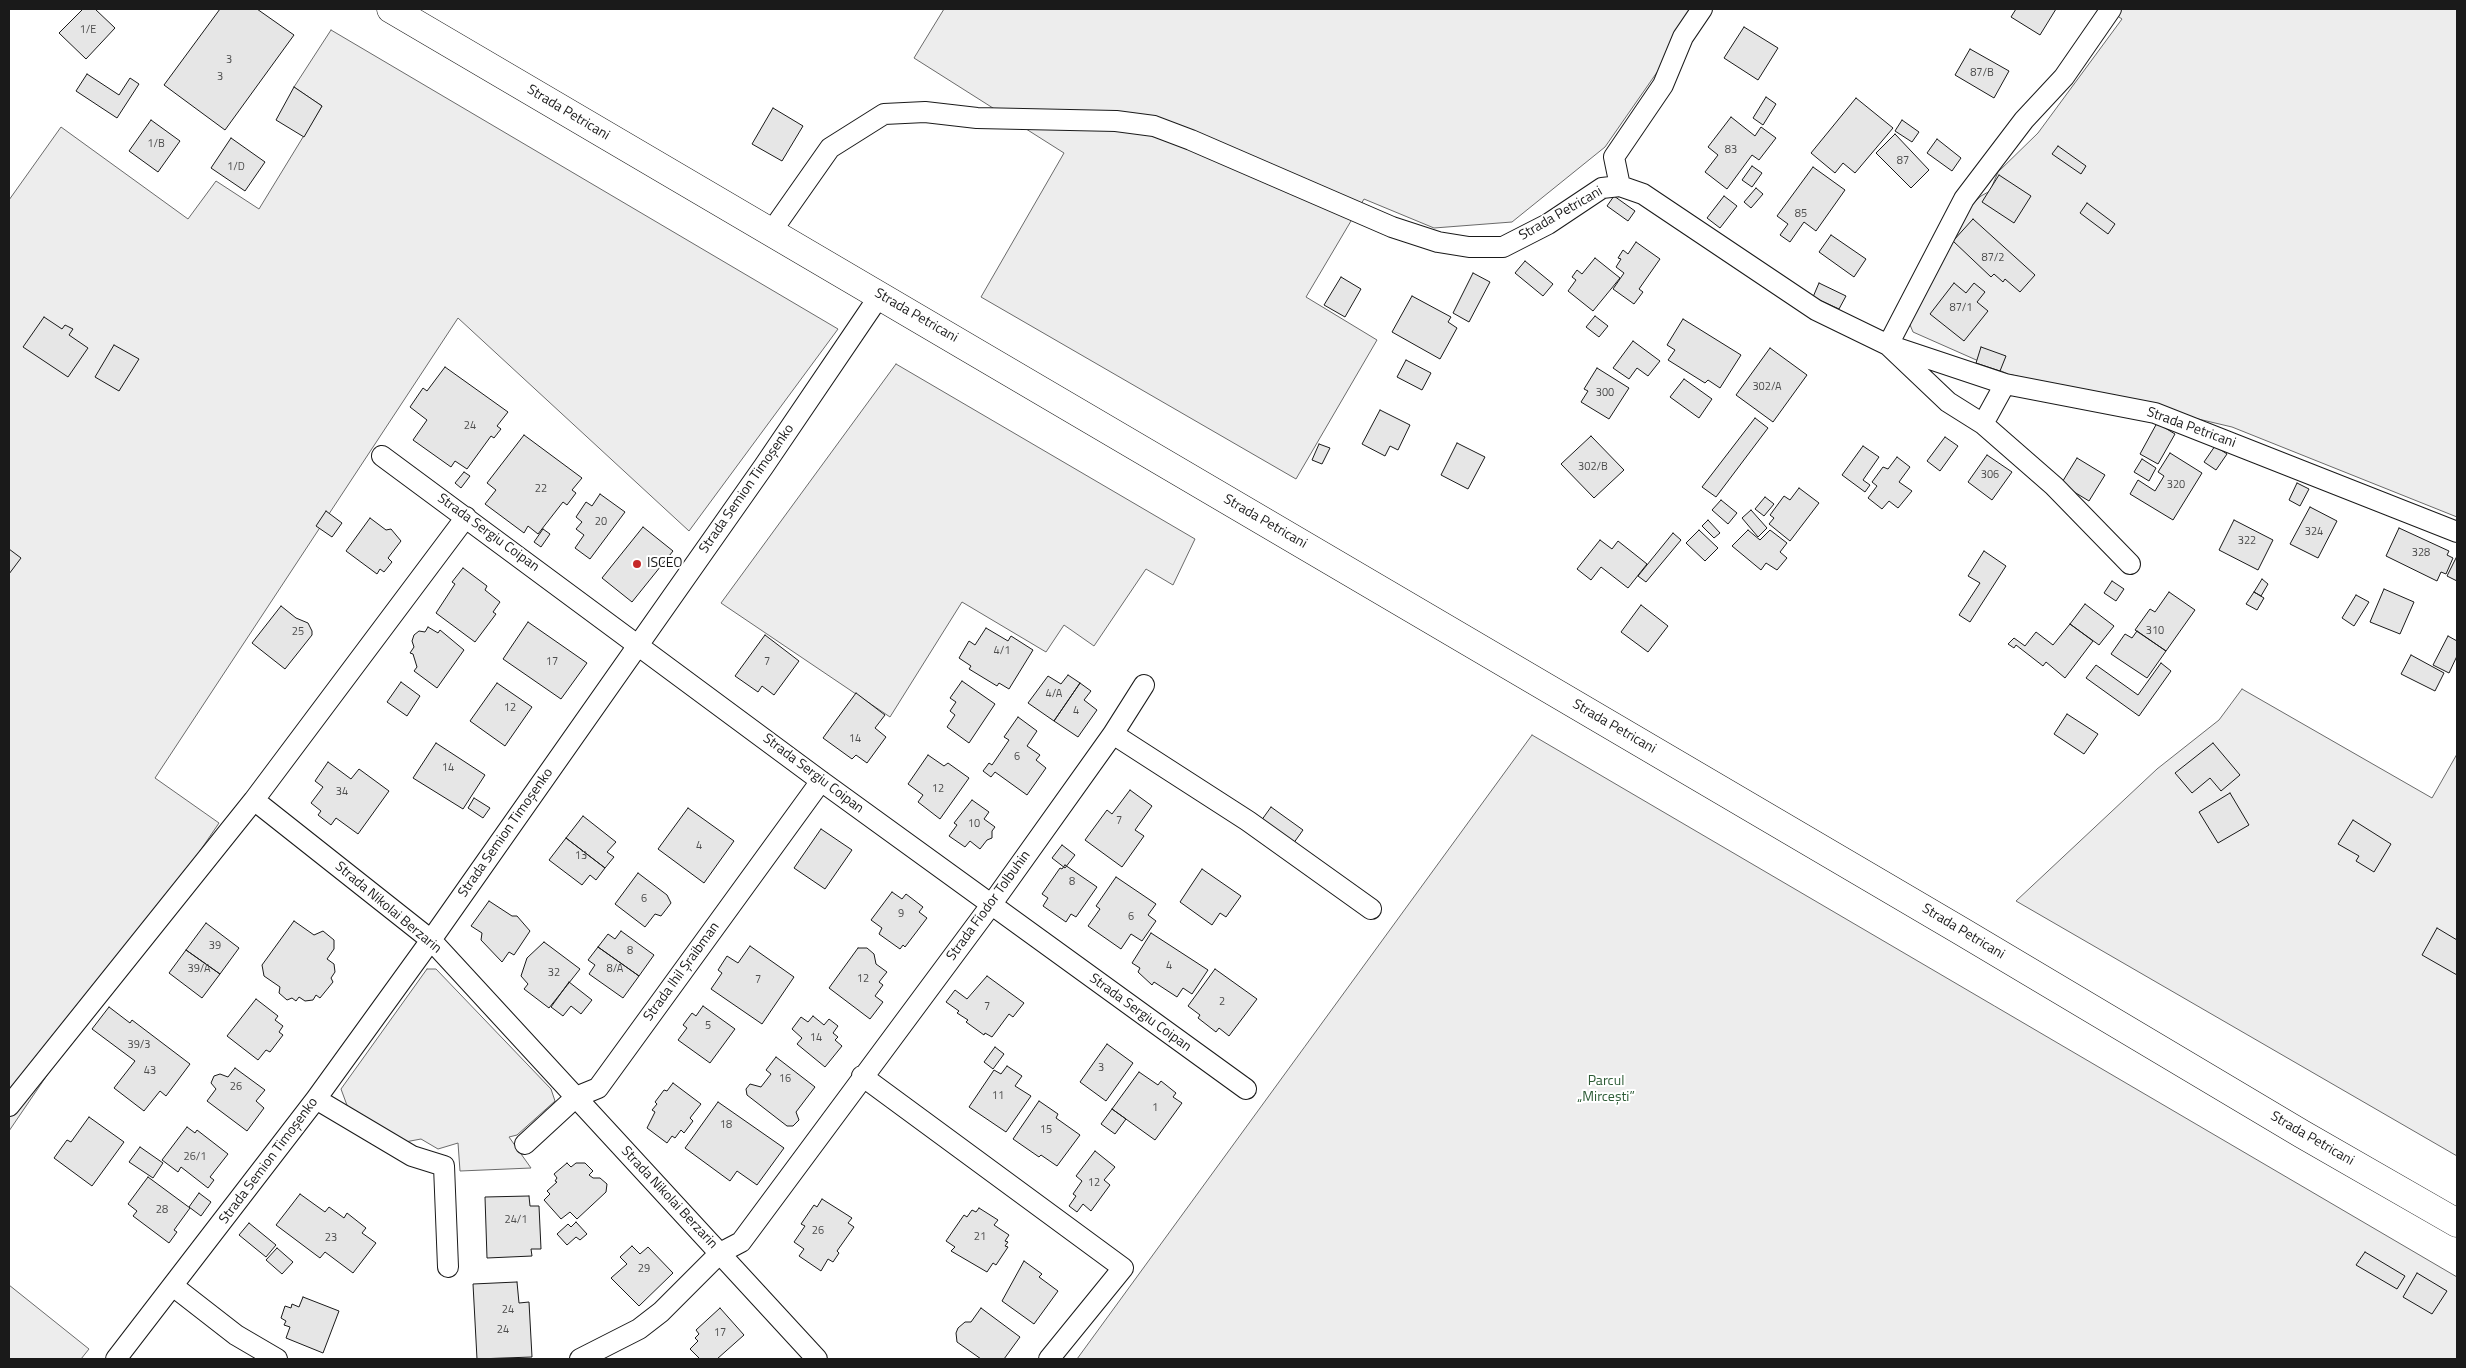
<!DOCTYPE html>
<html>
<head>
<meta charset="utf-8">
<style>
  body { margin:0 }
  #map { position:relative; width:2466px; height:1368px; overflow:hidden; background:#fff; font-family:"Titillium Web",sans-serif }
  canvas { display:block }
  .frame { position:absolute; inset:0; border:10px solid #1a1a1a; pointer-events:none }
</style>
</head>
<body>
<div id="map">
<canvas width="2466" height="1368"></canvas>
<div class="frame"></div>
</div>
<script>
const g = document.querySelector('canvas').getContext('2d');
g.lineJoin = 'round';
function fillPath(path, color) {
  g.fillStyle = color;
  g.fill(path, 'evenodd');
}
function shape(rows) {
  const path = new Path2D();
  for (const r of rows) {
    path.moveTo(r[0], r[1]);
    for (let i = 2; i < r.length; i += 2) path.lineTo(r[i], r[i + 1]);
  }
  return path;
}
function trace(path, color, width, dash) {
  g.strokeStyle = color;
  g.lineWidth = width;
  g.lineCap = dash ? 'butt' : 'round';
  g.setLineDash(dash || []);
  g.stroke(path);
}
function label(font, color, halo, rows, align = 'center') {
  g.font = font + ' "Titillium Web",sans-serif';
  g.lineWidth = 4;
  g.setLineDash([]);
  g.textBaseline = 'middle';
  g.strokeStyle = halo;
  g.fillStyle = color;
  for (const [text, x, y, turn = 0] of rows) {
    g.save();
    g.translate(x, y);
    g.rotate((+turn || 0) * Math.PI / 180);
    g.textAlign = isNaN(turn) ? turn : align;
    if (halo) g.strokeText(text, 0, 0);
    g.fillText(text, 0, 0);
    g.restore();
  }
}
const green = shape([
  [944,9,1701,9,1605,147,1512,222,1434,228,1364,199,1306,297,1377,340,1296,479,981,297,1064,153,914,58,944,9],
  [2107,9,2457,9,2457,517,2232,427,2008,374,1913,332,1908,320,1967,209,1981,196,1990,191,1998,172,2038,133,2122,19,2107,9],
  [331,30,838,329,689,531,458,318,155,778,219,823,9,1131,9,200,61,127,188,219,216,181,259,209,322,106,294,87,331,30],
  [896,364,1195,539,1173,585,1146,569,1094,646,1064,625,1046,652,962,602,890,717,721,603,896,364],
  [2242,689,2432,798,2457,754,2457,1156,2016,901,2157,769,2219,720,2242,689],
  [1532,735,2457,1277,2457,1359,1077,1359,1532,735],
  [427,969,436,969,551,1089,555,1101,517,1135,509,1137,531,1168,460,1171,458,1143,438,1149,421,1139,405,1142,348,1108,341,1089,427,969],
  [9,1285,89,1349,81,1359,9,1359,9,1285]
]);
const building = shape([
  [83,9,95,9,115,28,86,59,59,33,83,9],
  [220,9,257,9,294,35,225,130,164,85,220,9],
  [2016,9,2056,9,2040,35,2011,17,2016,9],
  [1744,27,1778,48,1758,80,1724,58,1744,27],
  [1970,49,2009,71,1994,98,1955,75,1970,49],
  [87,74,119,95,130,78,139,84,117,118,76,91,87,74],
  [294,87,322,106,304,137,276,120,294,87],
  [1766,97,1776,104,1763,125,1753,118,1766,97],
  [1856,98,1893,128,1855,173,1843,163,1835,173,1811,153,1856,98],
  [773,108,803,126,782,161,752,144,773,108],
  [1731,117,1755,136,1761,127,1776,138,1759,160,1752,155,1727,189,1705,172,1718,155,1708,147,1731,117],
  [151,120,180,141,158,172,129,151,151,120],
  [1902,120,1919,132,1912,142,1895,131,1902,120],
  [1895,134,1929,170,1911,188,1876,153,1895,134],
  [231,138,265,162,245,191,211,168,231,138],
  [1937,139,1961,158,1952,171,1927,153,1937,139],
  [2058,146,2086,166,2081,174,2052,154,2058,146],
  [1752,166,1762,173,1752,187,1742,180,1752,166],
  [1813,167,1845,190,1816,231,1804,222,1790,242,1780,235,1788,224,1777,216,1813,167],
  [1999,175,2031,196,2014,223,1982,202,1999,175],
  [1756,188,1763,194,1751,208,1744,202,1756,188],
  [1614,196,1635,211,1628,221,1607,206,1614,196],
  [1724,196,1737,206,1720,228,1707,218,1724,196],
  [2087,203,2115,224,2108,234,2080,213,2087,203],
  [1973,219,2035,275,2020,292,2005,279,2003,282,1994,274,1991,277,1953,241,1973,219],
  [1831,235,1866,259,1854,277,1819,252,1831,235],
  [1636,242,1660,259,1639,289,1643,292,1634,304,1613,289,1624,273,1616,267,1621,259,1618,258,1623,250,1628,254,1636,242],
  [1595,258,1620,278,1593,311,1568,291,1576,280,1572,277,1577,270,1582,274,1595,258],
  [1525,261,1553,284,1543,296,1515,273,1525,261],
  [1473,273,1490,282,1469,322,1453,313,1473,273],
  [1341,277,1361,289,1345,317,1324,305,1341,277],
  [1819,283,1846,296,1839,309,1813,297,1819,283],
  [1954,283,1966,293,1974,283,1985,292,1977,302,1988,311,1964,341,1930,314,1954,283],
  [1412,296,1451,317,1448,322,1457,328,1440,359,1392,332,1412,296],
  [1595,316,1608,326,1599,337,1586,327,1595,316],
  [44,317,62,329,65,325,73,329,69,335,88,348,68,377,23,347,44,317],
  [1683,319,1741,355,1720,388,1708,380,1705,383,1668,360,1675,350,1667,345,1683,319],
  [1633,341,1660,361,1648,376,1637,368,1629,379,1613,368,1633,341],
  [114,345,139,359,119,391,95,377,114,345],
  [1981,347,2006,356,2000,371,1976,363,1981,347],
  [1770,348,1807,375,1773,422,1736,395,1770,348],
  [1406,360,1431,373,1422,390,1397,377,1406,360],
  [445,367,508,412,497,426,501,429,494,438,491,436,467,469,455,461,451,467,413,440,427,420,410,407,423,388,427,391,445,367],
  [1597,368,1629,388,1609,419,1581,402,1588,391,1584,389,1597,368],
  [1684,379,1712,399,1699,418,1670,397,1684,379],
  [1380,410,1410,425,1398,450,1390,446,1385,456,1362,444,1380,410],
  [1755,418,1768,428,1716,497,1702,487,1755,418],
  [2157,423,2175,434,2158,464,2140,454,2157,423],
  [524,435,582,478,572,490,576,493,567,505,563,502,538,534,528,526,524,533,485,504,496,490,487,483,524,435],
  [1591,436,1624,470,1594,498,1561,464,1591,436],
  [1945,437,1958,446,1940,471,1927,461,1945,437],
  [1457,443,1485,457,1468,489,1441,475,1457,443],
  [1319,444,1330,448,1322,464,1312,460,1319,444],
  [1863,446,1879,457,1863,480,1870,485,1865,492,1842,475,1863,446],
  [2215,446,2227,454,2216,470,2204,462,2215,446],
  [2170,453,2202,473,2173,520,2130,494,2138,480,2155,491,2164,476,2158,472,2170,453],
  [1987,455,2012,472,1992,500,1968,482,1987,455],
  [1897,457,1910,467,1899,482,1912,491,1898,508,1889,501,1882,509,1868,498,1877,486,1872,482,1883,467,1888,469,1897,457],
  [2077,458,2105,475,2089,501,2061,484,2077,458],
  [2142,459,2156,468,2149,481,2134,472,2142,459],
  [464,472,470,476,461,488,455,483,464,472],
  [2297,483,2309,489,2300,506,2289,500,2297,483],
  [1799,488,1819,503,1790,541,1769,524,1774,518,1770,515,1784,496,1790,500,1799,488],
  [600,494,625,512,590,559,575,548,584,535,576,529,582,522,576,517,586,502,592,506,600,494],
  [1765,497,1774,504,1764,516,1755,509,1765,497],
  [1721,500,1737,513,1728,524,1712,510,1721,500],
  [2310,507,2337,521,2318,558,2290,544,2310,507],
  [1751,510,1767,528,1758,537,1742,518,1751,510],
  [326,511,342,523,332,537,316,526,326,511],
  [370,518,386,530,391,529,401,541,388,558,392,562,384,572,380,569,377,574,346,551,370,518],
  [1708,520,1720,533,1714,538,1702,526,1708,520],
  [2234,520,2273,540,2258,570,2219,550,2234,520],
  [643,527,673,551,632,602,602,578,643,527],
  [2399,528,2449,551,2447,555,2453,558,2446,574,2441,572,2437,581,2386,556,2399,528],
  [543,529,550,534,541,547,534,542,543,529],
  [1699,530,1718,548,1705,561,1686,543,1699,530],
  [1748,530,1760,540,1770,530,1787,543,1780,552,1787,558,1777,570,1766,563,1761,570,1732,546,1748,530],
  [1673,533,1681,540,1646,582,1638,576,1673,533],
  [1600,540,1612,549,1618,541,1647,564,1628,588,1601,567,1591,580,1577,569,1600,540],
  [9,549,21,558,9,574,9,549],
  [1984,551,2006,566,1970,622,1959,615,1980,583,1968,576,1984,551],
  [2457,556,2457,581,2447,576,2457,556],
  [463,568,487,586,485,590,500,602,493,612,496,614,475,642,436,613,455,584,452,582,463,568],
  [2262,579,2268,584,2261,596,2254,592,2262,579],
  [2112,581,2124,589,2116,601,2104,593,2112,581],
  [2384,589,2414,602,2400,634,2370,622,2384,589],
  [2169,592,2195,610,2166,651,2135,630,2150,609,2155,612,2169,592],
  [2254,592,2264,598,2257,610,2246,604,2254,592],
  [2356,595,2369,602,2354,626,2342,618,2356,595],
  [2085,604,2114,626,2099,645,2070,624,2085,604],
  [1641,605,1668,626,1648,652,1621,632,1641,605],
  [281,606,296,618,308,623,312,631,312,635,285,669,252,643,281,606],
  [528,622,587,663,561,699,503,659,528,622],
  [2070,624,2093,641,2065,678,2046,662,2043,666,2016,645,2014,648,2008,644,2014,638,2025,646,2036,632,2053,645,2070,624],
  [428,627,438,633,440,630,464,650,437,688,414,671,417,667,413,654,410,653,414,647,412,641,414,635,419,631,425,632,428,627],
  [986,628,1008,641,1011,636,1033,650,1009,689,999,683,997,686,969,669,971,666,959,658,969,641,975,645,986,628],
  [2137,631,2166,651,2147,678,2111,654,2125,634,2132,638,2137,631],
  [765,635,799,661,774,695,762,686,758,692,735,676,765,635],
  [2448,636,2457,641,2457,656,2449,673,2433,665,2448,636],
  [2411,655,2444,673,2435,691,2401,674,2411,655],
  [2161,663,2171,671,2139,716,2086,678,2096,665,2138,695,2161,663],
  [1068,675,1080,683,1054,721,1028,703,1048,676,1061,684,1068,675],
  [962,681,995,704,969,743,947,727,955,715,950,711,956,702,950,698,962,681],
  [401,682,420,696,407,716,387,702,401,682],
  [497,683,532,707,505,746,470,721,497,683],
  [1080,683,1091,691,1084,700,1097,710,1078,737,1054,721,1080,683],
  [856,693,885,715,875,728,886,737,867,763,856,755,852,759,823,738,856,693],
  [2067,714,2098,734,2084,754,2054,734,2067,714],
  [1018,717,1037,731,1027,746,1040,755,1036,760,1046,768,1027,795,995,772,991,777,983,771,989,763,992,765,1009,740,1004,737,1018,717],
  [436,743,485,775,463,809,413,778,436,743],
  [2213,743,2240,775,2221,791,2210,778,2192,793,2175,773,2213,743],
  [928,755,944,766,948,763,969,778,940,819,918,802,923,795,908,784,928,755],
  [328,762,351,779,359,769,389,791,358,834,336,818,331,825,318,815,321,811,311,803,323,787,315,781,328,762],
  [1130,790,1152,806,1135,830,1144,836,1122,867,1085,840,1107,810,1112,814,1130,790],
  [2230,793,2249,825,2218,843,2199,812,2230,793],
  [474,798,490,808,483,818,468,808,474,798],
  [972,800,989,812,984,819,995,827,992,831,992,838,987,840,980,849,970,841,965,847,949,836,957,825,954,823,972,800],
  [1271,807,1303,830,1293,844,1261,821,1271,807],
  [688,808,734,841,704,883,658,849,688,808],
  [583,816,616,842,607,852,614,857,605,868,566,838,583,816],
  [2353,820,2391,844,2374,872,2356,861,2359,856,2338,844,2353,820],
  [821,829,852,850,825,889,794,868,821,829],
  [566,838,605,868,596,880,590,875,582,885,549,860,566,838],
  [1062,845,1075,855,1065,868,1052,858,1062,845],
  [1065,865,1097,887,1076,917,1071,914,1066,922,1043,906,1048,898,1042,894,1060,868,1062,869,1065,865],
  [1202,869,1241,896,1226,917,1220,913,1212,925,1180,902,1202,869],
  [638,873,667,895,671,903,661,916,655,914,645,927,615,904,638,873],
  [1116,877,1156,904,1148,915,1156,921,1142,941,1131,934,1121,949,1088,926,1100,909,1096,906,1116,877],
  [892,892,902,899,906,894,923,907,919,912,927,918,905,947,903,945,900,949,879,934,882,928,871,920,892,892],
  [489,901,512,916,517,916,530,931,514,955,509,952,502,962,481,940,482,933,471,926,489,901],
  [294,921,314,935,323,931,334,940,334,949,327,959,334,964,335,972,331,978,333,982,320,998,316,995,313,1000,305,1001,299,997,296,1001,292,998,287,1000,279,993,280,987,264,976,262,965,294,921],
  [206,923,239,948,220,974,186,950,206,923],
  [2437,928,2457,940,2457,975,2422,955,2437,928],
  [621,931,654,955,639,976,598,947,608,934,615,939,621,931],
  [1151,933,1208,970,1192,994,1183,988,1177,997,1154,982,1152,985,1138,972,1140,968,1132,963,1151,933],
  [544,942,580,969,549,1008,524,989,528,984,521,976,527,958,544,942],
  [750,946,794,977,762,1024,711,989,722,973,718,970,727,956,738,963,750,946],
  [598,947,639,976,623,998,589,974,595,965,588,960,598,947],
  [858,948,867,948,874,954,876,964,887,972,879,982,883,985,875,996,883,1002,870,1019,829,988,858,948],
  [186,950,220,974,202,998,169,973,186,950],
  [1215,969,1257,999,1229,1036,1219,1028,1216,1032,1198,1018,1200,1015,1188,1006,1215,969],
  [987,976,1024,1003,1013,1017,1009,1014,992,1037,985,1033,984,1035,966,1022,968,1020,957,1013,959,1011,946,1002,955,990,967,999,987,976],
  [569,982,592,1000,581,1014,571,1006,563,1016,551,1007,569,982],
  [256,999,278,1016,275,1020,283,1026,279,1032,283,1035,270,1052,266,1050,258,1060,227,1036,256,999],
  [703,1006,735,1029,710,1063,678,1040,687,1028,683,1025,692,1013,696,1016,703,1006],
  [109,1007,130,1023,132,1020,190,1064,166,1096,160,1091,144,1111,114,1088,135,1061,92,1029,109,1007],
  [813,1016,824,1025,829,1019,838,1026,833,1033,838,1037,835,1040,842,1046,825,1067,797,1044,802,1038,792,1029,801,1017,808,1022,813,1016],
  [1107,1044,1133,1063,1106,1101,1080,1082,1107,1044],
  [995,1047,1004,1054,993,1069,984,1062,995,1047],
  [776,1057,815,1087,796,1112,799,1120,793,1126,787,1126,747,1095,746,1089,750,1084,761,1087,771,1074,766,1070,776,1057],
  [1007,1066,1022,1076,1015,1086,1031,1096,1006,1132,969,1107,994,1070,1001,1074,1007,1066],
  [235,1068,265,1090,256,1101,264,1108,247,1131,207,1101,216,1089,211,1083,214,1076,220,1074,228,1077,235,1068],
  [1139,1072,1158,1085,1161,1081,1176,1093,1173,1097,1182,1103,1155,1140,1112,1109,1139,1072],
  [673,1083,701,1104,690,1118,693,1121,684,1133,681,1130,675,1138,672,1136,667,1143,647,1128,655,1112,652,1110,657,1104,655,1102,664,1090,667,1091,673,1083],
  [1039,1101,1058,1114,1056,1118,1080,1135,1057,1166,1041,1155,1039,1157,1013,1139,1039,1101],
  [718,1102,784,1148,757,1185,737,1171,730,1181,685,1148,718,1102],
  [1112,1109,1126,1119,1115,1134,1101,1124,1112,1109],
  [89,1117,124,1142,92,1186,54,1158,67,1140,71,1142,89,1117],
  [187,1127,195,1133,197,1130,228,1154,210,1177,214,1180,208,1188,181,1167,178,1172,162,1160,187,1127],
  [140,1147,163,1163,153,1178,129,1162,140,1147],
  [1095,1151,1115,1167,1104,1180,1110,1185,1091,1211,1083,1204,1077,1212,1069,1206,1076,1196,1073,1194,1082,1181,1076,1176,1095,1151],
  [567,1163,571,1167,576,1163,585,1163,593,1171,589,1175,593,1178,600,1178,607,1184,606,1192,577,1219,570,1212,561,1219,544,1200,550,1194,547,1191,557,1182,555,1181,557,1178,554,1174,567,1163],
  [148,1177,190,1208,174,1230,177,1232,169,1243,133,1216,137,1211,128,1204,148,1177],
  [199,1193,211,1202,201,1216,189,1207,199,1193],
  [300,1194,325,1212,329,1207,344,1218,347,1213,366,1228,362,1233,376,1243,353,1273,325,1252,320,1258,276,1225,300,1194],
  [529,1196,530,1206,539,1206,541,1249,531,1249,532,1256,487,1258,485,1197,529,1196],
  [822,1199,852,1218,848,1223,854,1227,837,1251,839,1253,833,1262,828,1259,821,1271,799,1256,804,1249,794,1242,805,1226,801,1224,814,1205,817,1207,822,1199],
  [979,1208,998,1220,994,1225,1009,1235,1005,1241,1008,1242,1005,1246,1008,1247,996,1265,993,1263,987,1272,951,1251,955,1247,946,1241,964,1215,967,1217,972,1210,976,1212,979,1208],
  [576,1222,587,1234,580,1240,576,1237,567,1245,557,1234,568,1224,571,1227,576,1222],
  [249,1223,276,1245,266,1257,239,1235,249,1223],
  [632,1246,640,1254,648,1247,673,1273,639,1306,611,1278,627,1264,620,1257,632,1246],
  [277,1248,293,1262,282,1274,266,1260,277,1248],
  [2365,1252,2405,1276,2397,1289,2356,1265,2365,1252],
  [1024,1261,1042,1274,1039,1277,1058,1291,1034,1324,1002,1301,1024,1261],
  [2417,1273,2447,1291,2432,1314,2403,1297,2417,1273],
  [517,1282,519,1303,529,1302,532,1357,477,1359,473,1284,517,1282],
  [303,1297,339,1311,323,1353,286,1338,290,1327,284,1325,286,1321,281,1318,285,1306,291,1308,292,1304,299,1307,303,1297],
  [720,1308,744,1335,717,1359,700,1359,690,1349,698,1341,695,1338,699,1334,696,1330,720,1308],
  [981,1308,1020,1337,1004,1359,981,1359,957,1342,956,1333,958,1328,965,1322,971,1322,981,1308]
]);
const street = shape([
  [2111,9,2064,77,2024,120,1964,199,1888,345,1948,402,1983,424,2054,486,2130,564],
  [1620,186,1614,157,1663,85,1683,37,1702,9],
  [771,232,830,148,884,114,925,112,977,118,1116,121,1154,126,1191,140,1392,227,1438,242,1469,247,1503,247,1548,224,1602,188,1620,186,1643,194,1816,310,1888,345,2005,384,2155,413,2457,532],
  [1983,424,2005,384],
  [382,456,821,781,1246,1089],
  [1113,734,1248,821,1371,909],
  [254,800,431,940,817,1359],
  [862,1076,1123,1268,1049,1359],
  [316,1099,412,1156,444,1166,448,1267],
  [9,1106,254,800,466,517],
  [525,1144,576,1097,598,1088,821,781],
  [173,1286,236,1335,277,1359],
  [116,1359,316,1099,431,940,764,466,880,295],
  [580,1359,639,1329,661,1312,720,1253,741,1242,991,905,1113,734,1144,685]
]);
const primary = shape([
  [391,9,1961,931,2302,1134,2457,1223]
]);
const markers = [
  [637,564,5,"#c62828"]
];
const numberNames = [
  ["1/E",88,30],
  ["3",229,60],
  ["87/B",1982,73],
  ["3",220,77],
  ["1/B",156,144],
  ["83",1731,150],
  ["87",1903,161],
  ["1/D",236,167],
  ["85",1801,214],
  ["87/2",1993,258],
  ["87/1",1961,308],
  ["302/A",1767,387],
  ["300",1605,393],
  ["24",470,426],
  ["302/B",1593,467],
  ["306",1990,475],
  ["320",2176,485],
  ["22",541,489],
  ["20",601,522],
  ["324",2314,532],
  ["322",2247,541],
  ["328",2421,553],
  ["310",2155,631],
  ["25",298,632],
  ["4/1",1002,651],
  ["17",552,662],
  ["7",767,662],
  ["4/A",1054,694],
  ["12",510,708],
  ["4",1076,711],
  ["14",855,739],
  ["6",1017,757],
  ["14",448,768],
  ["12",938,789],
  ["34",342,792],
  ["7",1119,821],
  ["10",974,824],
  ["4",699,846],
  ["13",581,856],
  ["8",1072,882],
  ["6",644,899],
  ["9",901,914],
  ["6",1131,917],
  ["39",215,946],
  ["8",630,951],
  ["4",1169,966],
  ["39/A",199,969],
  ["8/A",615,969],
  ["32",554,973],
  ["12",863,979],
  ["7",758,980],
  ["2",1222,1002],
  ["7",987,1007],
  ["5",708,1026],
  ["14",816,1038],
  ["39/3",139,1045],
  ["3",1101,1068],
  ["43",150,1071],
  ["16",785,1079],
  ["26",236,1087],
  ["11",998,1096],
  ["1",1155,1108],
  ["18",726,1125],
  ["15",1046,1130],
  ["26/1",195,1157],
  ["12",1094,1183],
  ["28",162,1210],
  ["24/1",516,1220],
  ["26",818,1231],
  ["21",980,1237],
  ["23",331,1238],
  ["29",644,1269],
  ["24",508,1310],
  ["24",503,1330],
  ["17",720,1333]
];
const streetNames = [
  ["Strada Petricani",568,113,31],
  ["Strada Petricani",1561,214,-30],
  ["Strada Petricani",916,316,30],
  ["Strada Petricani",2191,428,20],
  ["Strada Semion Timoșenko",747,489,-55],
  ["Strada Petricani",1265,522,30],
  ["Strada Sergiu Coipan",488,533,36],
  ["Strada Petricani",1614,727,30],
  ["Strada Sergiu Coipan",813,774,37],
  ["Strada Semion Timoșenko",506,833,-55],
  ["Strada Fiodor Tolbuhin",989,906,-54],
  ["Strada Nikolai Berzarin",388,908,40],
  ["Strada Petricani",1963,932,31],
  ["Strada Ihil Șraibman",682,972,-54],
  ["Strada Sergiu Coipan",1140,1013,36],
  ["Strada Petricani",2312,1139,30],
  ["Strada Semion Timoșenko",269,1161,-53],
  ["Strada Nikolai Berzarin",669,1198,47]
];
const poiNames = [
  ["ISCEO",647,564]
];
const parkNames = [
  ["Parcul",1606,1082],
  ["„Mircești”",1606,1098]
];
fillPath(green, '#ededed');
trace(green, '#6a6a6a', 1);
fillPath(building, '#e6e6e6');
trace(building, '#1a1a1a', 1);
trace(street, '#1a1a1a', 22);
trace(primary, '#1a1a1a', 29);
trace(street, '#fff', 20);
trace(primary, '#fff', 28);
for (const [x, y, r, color] of markers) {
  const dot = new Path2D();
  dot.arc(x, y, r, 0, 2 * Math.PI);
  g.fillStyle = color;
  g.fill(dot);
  trace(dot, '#fff', 2);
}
label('11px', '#4d4d4d', null, numberNames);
label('14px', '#1a1a1a', '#fff', streetNames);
label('14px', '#1a1a1a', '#fff', poiNames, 'left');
label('14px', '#2b5a34', '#fff', parkNames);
</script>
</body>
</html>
